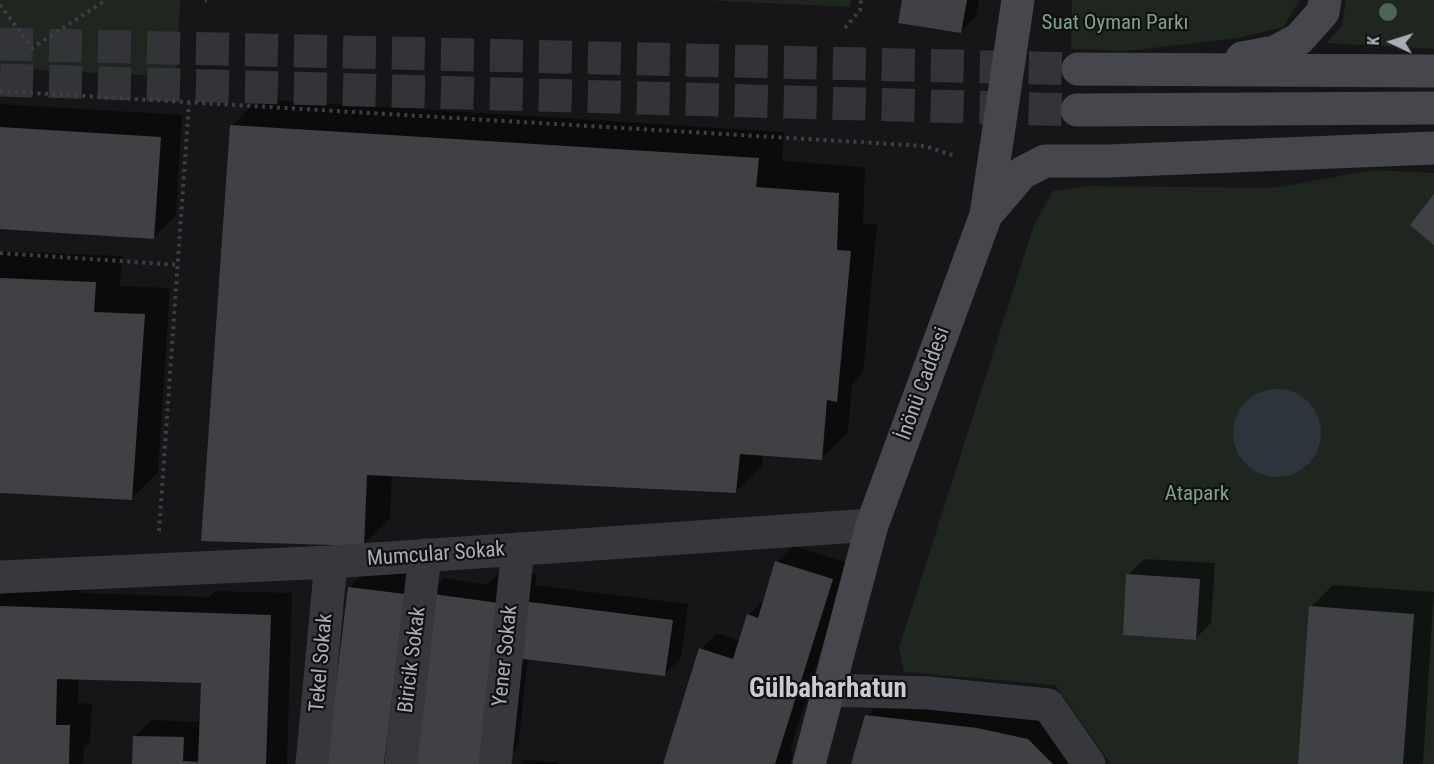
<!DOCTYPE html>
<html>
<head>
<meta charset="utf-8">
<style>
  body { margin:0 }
  #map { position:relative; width:1434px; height:764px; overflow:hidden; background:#161618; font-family:"Roboto Condensed",sans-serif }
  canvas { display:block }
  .north { position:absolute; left:1362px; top:12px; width:60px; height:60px; -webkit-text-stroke:4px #111113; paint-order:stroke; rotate:274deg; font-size:16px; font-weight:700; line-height:24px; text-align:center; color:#a8adb8 }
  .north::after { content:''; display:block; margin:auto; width:21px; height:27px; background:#a8adb8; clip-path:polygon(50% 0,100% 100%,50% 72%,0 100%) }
</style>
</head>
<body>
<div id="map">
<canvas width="1434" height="764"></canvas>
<div class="north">K</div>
</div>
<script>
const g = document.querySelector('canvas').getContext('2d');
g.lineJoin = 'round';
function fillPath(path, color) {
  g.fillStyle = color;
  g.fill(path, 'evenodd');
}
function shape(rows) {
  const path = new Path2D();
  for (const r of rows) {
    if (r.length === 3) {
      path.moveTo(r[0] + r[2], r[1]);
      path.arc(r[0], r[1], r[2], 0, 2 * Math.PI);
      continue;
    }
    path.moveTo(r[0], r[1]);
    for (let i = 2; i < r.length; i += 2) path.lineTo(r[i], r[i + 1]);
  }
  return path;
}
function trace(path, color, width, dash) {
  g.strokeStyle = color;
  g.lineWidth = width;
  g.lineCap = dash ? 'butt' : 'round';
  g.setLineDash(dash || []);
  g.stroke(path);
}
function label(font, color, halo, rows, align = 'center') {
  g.font = font + ' "Roboto Condensed",sans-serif';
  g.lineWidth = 4.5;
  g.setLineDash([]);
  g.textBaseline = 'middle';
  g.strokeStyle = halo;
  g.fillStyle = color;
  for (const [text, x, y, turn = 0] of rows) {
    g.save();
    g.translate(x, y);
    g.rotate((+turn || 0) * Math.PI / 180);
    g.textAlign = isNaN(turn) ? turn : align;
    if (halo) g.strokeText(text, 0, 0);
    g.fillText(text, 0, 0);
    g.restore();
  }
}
const green = shape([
  [0,0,180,0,176,77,0,68],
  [705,0,851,0,850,7],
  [1072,0,1300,0,1283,27,1239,38,1127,51,1071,49],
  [1346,0,1434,0,1434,49,1326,43,1342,26],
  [1374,170,1434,173,1434,764,1111,764,1055,685,904,672,899,648,1034,225,1053,191,1090,186,1273,188]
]);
const water = shape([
  [1277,433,44]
]);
const shadow = shape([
  [904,0,979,0,976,16,960,32],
  [258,99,784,132,782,161,865,167,863,224,877,225,863,373,852,384,848,432,821,459,763,454,762,465,736,492,392,475,390,518,364,544,232,126],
  [0,104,182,115,176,215,154,237,0,228],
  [0,251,122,256,120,286,170,288,158,472,132,498,0,492],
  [793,546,848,563,790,751,793,752,790,764,665,764,701,649,717,633,741,641,749,615,765,599,777,562],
  [1144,559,1215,563,1211,623,1195,639,1128,575],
  [371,566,426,573,402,764,327,764,349,588],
  [502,570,537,574,535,585,688,604,681,658,665,674,528,657,518,747,506,759,428,594,444,578,487,585],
  [11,584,81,587,81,593,209,597,215,591,292,593,287,764,134,764,135,736,151,720,201,722,202,681,78,678,78,703,92,704,90,742,84,748,83,764,0,764,0,595],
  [1333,585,1434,592,1423,764,1299,764,1311,607],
  [889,694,1050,718,1088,764,853,764,867,716],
  [524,760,557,762,557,764,520,764]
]);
const building = shape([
  [902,0,967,0,961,33,898,23],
  [230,125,759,158,756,187,839,193,837,250,851,251,837,402,827,400,822,460,740,454,736,493,367,475,364,546,201,541],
  [0,127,161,137,154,239,0,229],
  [1434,194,1434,245,1410,225],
  [0,278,96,282,94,312,145,314,132,500,0,493],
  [775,561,833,579,775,764,663,764,699,648,733,659,747,614,758,618],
  [1126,574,1200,579,1196,640,1123,635],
  [348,587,405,594,384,764,326,764],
  [426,593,506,604,489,764,407,764],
  [514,600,673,620,665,676,507,657],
  [0,606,271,615,266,764,132,764,133,736,184,737,183,761,198,762,201,683,57,679,56,725,70,725,69,764,0,764],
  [1309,606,1414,614,1403,764,1298,764],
  [865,715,977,728,1028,739,1053,764,851,764]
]);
const secondaryTunnel = shape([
  [0,44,1078,69],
  [0,80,1077,110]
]);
const path = shape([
  [205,0,207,1],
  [0,5,32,48,106,0],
  [845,28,860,10,861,0],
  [0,91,925,146,955,156],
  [0,253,178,265],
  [159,531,189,103]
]);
const street = shape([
  [0,577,331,562,872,525],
  [828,690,928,693,1048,705,1089,764],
  [312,764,331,562],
  [401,764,425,555],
  [495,764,518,549]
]);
const secondary = shape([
  [1242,58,1275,52,1299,39,1323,12,1325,0],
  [1078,69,1434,71],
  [1077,110,1434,108],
  [986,215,1022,173,1045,161,1108,161,1434,148],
  [809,764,872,525,986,215,1018,0]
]);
const trees = [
  [1388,12]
];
const parkNames = [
  ["Suat Oyman Parkı",1115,24],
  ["Atapark",1197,495]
];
const streetNames = [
  ["İnönü Caddesi",924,384,-70],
  ["Mumcular Sokak",436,555,-4],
  ["Yener Sokak",506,656,-84],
  ["Biricik Sokak",413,660,-83],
  ["Tekel Sokak",322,663,-85]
];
const districtNames = [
  ["Gülbaharhatun",828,690]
];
fillPath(green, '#1e261f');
fillPath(water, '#2c353c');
fillPath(shadow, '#0007');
fillPath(building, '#404145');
trace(secondaryTunnel, '#333438', 33, [33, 16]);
trace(path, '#3d3f44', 4, [3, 4.5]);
trace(street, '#37383d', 33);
trace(secondary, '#45474d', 33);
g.fillStyle = '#506452';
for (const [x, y] of trees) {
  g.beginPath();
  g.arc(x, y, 9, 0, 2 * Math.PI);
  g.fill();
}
label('21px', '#7fa381', '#111113', parkNames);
label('21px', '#a8adb8', '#111113', streetNames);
label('bold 27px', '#c9ccd4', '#111113', districtNames);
</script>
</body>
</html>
